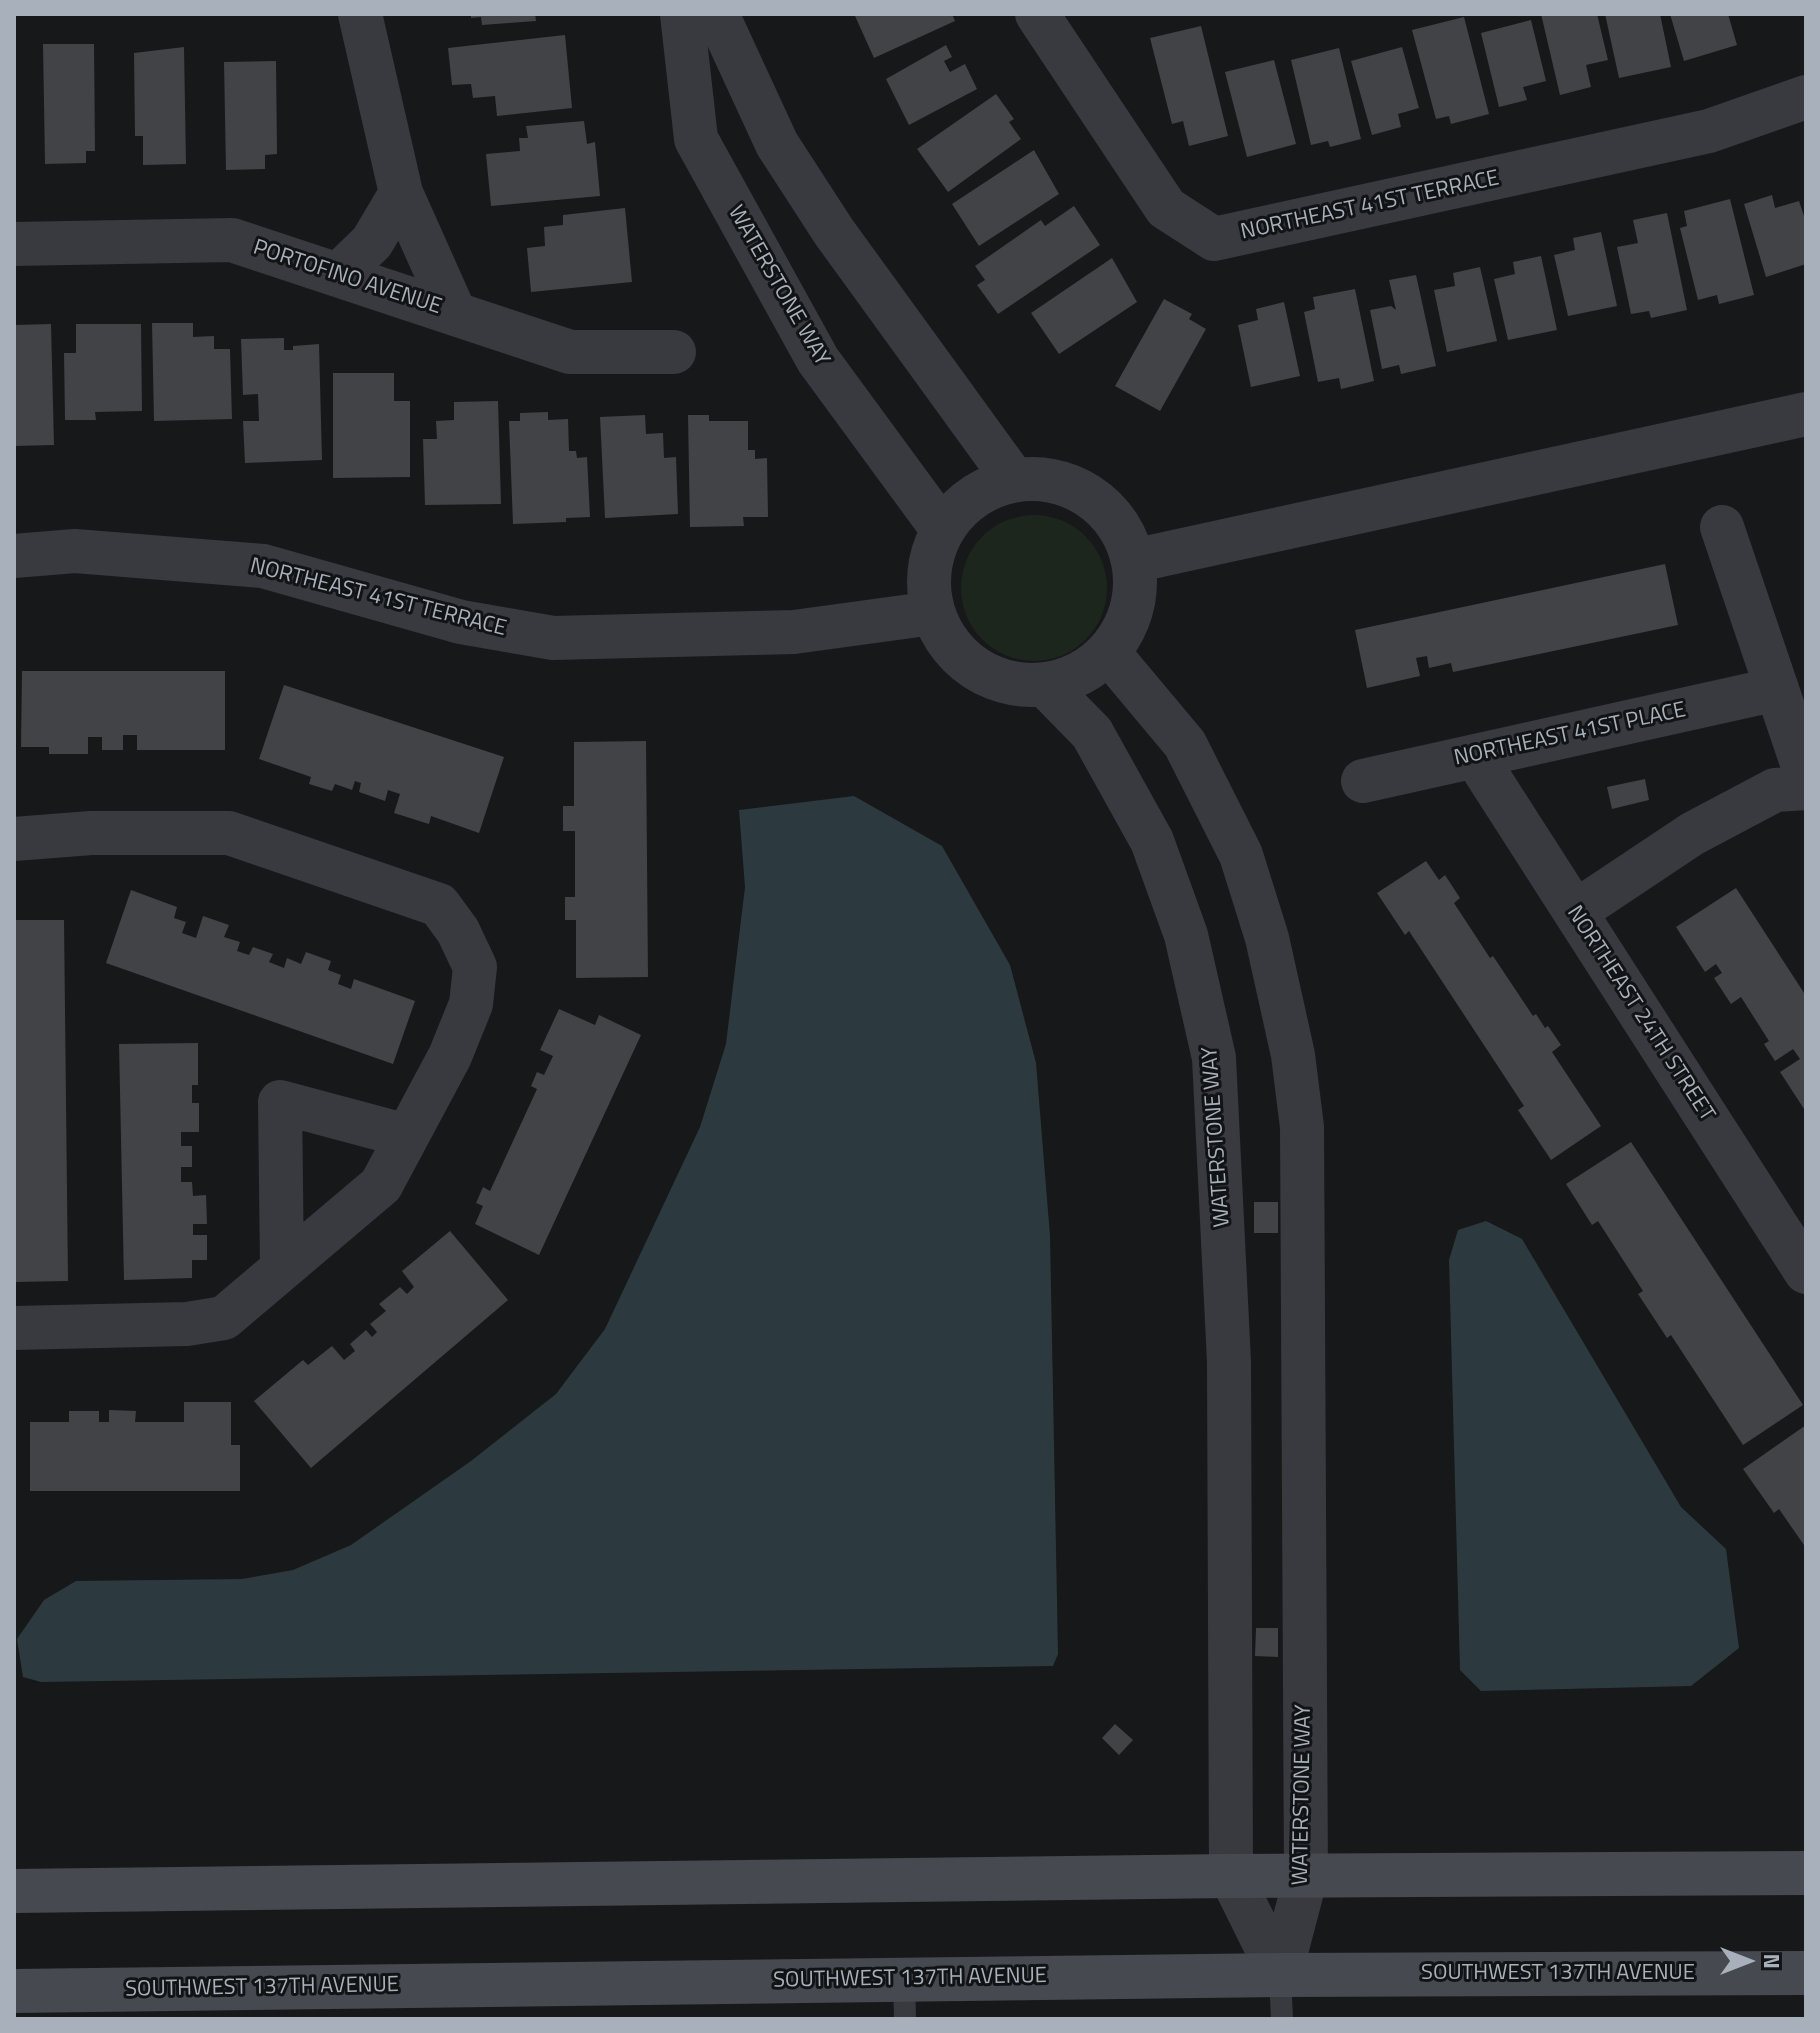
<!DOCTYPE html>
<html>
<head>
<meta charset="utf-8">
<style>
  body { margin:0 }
  #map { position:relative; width:1820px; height:2033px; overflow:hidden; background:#17181a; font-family:"Titillium Web",sans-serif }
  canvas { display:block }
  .frame { position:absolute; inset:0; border:16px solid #a8b1bb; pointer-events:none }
  .north { position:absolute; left:1708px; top:1921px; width:80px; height:80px; -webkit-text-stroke:6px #121315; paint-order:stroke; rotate:90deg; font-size:22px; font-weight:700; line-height:32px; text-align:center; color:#a8b1bb }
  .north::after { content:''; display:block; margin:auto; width:28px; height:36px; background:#a8b1bb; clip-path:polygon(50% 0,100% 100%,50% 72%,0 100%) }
</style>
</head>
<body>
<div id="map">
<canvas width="1820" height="2033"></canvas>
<div class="frame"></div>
<div class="north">N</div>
</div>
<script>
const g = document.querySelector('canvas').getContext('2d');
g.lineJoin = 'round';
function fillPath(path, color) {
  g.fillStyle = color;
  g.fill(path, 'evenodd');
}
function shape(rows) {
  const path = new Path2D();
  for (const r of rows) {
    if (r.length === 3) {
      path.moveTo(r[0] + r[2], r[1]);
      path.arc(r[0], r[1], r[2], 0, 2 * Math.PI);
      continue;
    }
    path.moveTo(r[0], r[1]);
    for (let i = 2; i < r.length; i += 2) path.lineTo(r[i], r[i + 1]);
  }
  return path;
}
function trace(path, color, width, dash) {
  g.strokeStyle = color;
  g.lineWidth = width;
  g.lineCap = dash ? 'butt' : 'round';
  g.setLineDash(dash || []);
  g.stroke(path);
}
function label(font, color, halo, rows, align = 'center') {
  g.font = font + ' "Titillium Web",sans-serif';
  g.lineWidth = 6;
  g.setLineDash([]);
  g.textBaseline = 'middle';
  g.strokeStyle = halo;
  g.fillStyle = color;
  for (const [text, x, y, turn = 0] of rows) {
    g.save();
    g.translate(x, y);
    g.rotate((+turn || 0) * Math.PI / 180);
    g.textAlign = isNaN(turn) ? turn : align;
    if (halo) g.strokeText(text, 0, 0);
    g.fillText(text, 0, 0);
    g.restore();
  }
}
const green = shape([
  [1034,588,73]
]);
const water = shape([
  [854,796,942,846,1010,965,1036,1063,1050,1236,1058,1654,1053,1666,41,1682,23,1677,17,1639,44,1600,76,1581,242,1579,293,1570,351,1545,471,1461,556,1394,605,1329,700,1127,726,1044,745,887,739,810],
  [1486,1221,1522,1239,1681,1507,1726,1549,1739,1648,1691,1686,1481,1691,1460,1670,1449,1260,1458,1230]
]);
const building = shape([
  [471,14,535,14,536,21,482,25,481,17,471,18],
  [860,14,952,14,955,21,874,58,855,16],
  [1541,14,1597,14,1608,60,1586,65,1591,87,1560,95],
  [1605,14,1660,14,1671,67,1619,78],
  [1670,14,1728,14,1737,45,1684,61],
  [1464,17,1489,114,1451,124,1449,116,1436,119,1412,30],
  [1531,20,1546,81,1523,87,1527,100,1499,107,1481,33],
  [1201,26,1228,136,1189,146,1183,121,1172,124,1150,38],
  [565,35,572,108,497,116,495,96,473,98,471,84,452,85,448,48],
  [43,44,94,44,95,151,86,151,86,163,45,164],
  [946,45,952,57,944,61,950,72,965,64,977,89,909,125,886,79],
  [184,47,186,164,143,165,143,136,135,136,134,53],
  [1402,47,1419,108,1398,114,1401,127,1372,135,1351,61],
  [1339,48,1361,139,1330,147,1328,141,1311,145,1291,60],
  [1274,60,1296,144,1247,157,1225,72],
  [276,61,277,154,265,155,265,169,226,170,224,62],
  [996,94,1014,119,1009,122,1021,139,948,192,917,149],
  [584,121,587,144,595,142,600,196,491,206,486,154,520,151,519,138,528,138,526,126],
  [1034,150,1059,194,979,246,952,204],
  [1772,195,1775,208,1799,201,1806,222,1806,264,1766,277,1744,204],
  [1730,199,1754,295,1719,304,1717,295,1698,300,1680,228,1687,226,1684,211],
  [1074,206,1100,245,998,314,977,285,985,280,975,266,1041,220,1045,226],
  [625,208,632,282,531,292,527,248,545,246,544,227,563,225,563,215],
  [1667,213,1687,310,1651,318,1649,311,1631,314,1617,247,1638,243,1633,220],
  [1601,232,1617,306,1568,316,1554,255,1575,250,1573,238],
  [1541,256,1557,330,1508,340,1494,279,1515,274,1513,262],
  [1112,258,1137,302,1059,354,1031,313],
  [1480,267,1497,341,1447,352,1434,290,1455,286,1453,273],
  [1416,275,1436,366,1401,374,1399,365,1382,369,1370,310,1391,306,1396,310,1389,280],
  [1355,289,1374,381,1341,389,1339,378,1318,382,1304,312,1315,309,1313,297],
  [1164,299,1192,314,1189,319,1206,329,1160,411,1115,386],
  [1284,302,1300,376,1251,387,1238,325,1258,320,1256,309],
  [152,323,193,323,193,337,214,336,214,349,230,349,232,419,154,421],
  [51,324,54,445,14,446,14,325],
  [76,324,141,324,142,411,95,412,96,420,65,420,64,353,76,353],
  [284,338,284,350,293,350,293,346,319,344,322,460,245,463,243,421,259,421,258,394,243,395,241,339],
  [333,373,394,373,394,401,410,401,410,477,333,478],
  [498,401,501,504,425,505,423,439,437,439,436,421,454,420,454,402],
  [548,412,548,420,568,419,569,451,576,451,577,458,587,457,590,517,566,518,566,522,513,524,509,421,520,421,520,413],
  [645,415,646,434,663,433,664,458,676,457,678,514,605,518,600,417],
  [688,415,709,415,709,421,748,421,748,450,755,450,755,459,767,458,768,517,743,517,744,526,690,527],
  [1665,564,1678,625,1453,672,1451,663,1429,668,1427,656,1416,658,1420,676,1367,688,1355,630],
  [22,671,225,671,225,750,137,750,137,735,123,735,123,750,102,750,102,737,88,737,88,754,49,754,49,747,21,747],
  [284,685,504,757,479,833,431,816,429,824,394,813,400,794,388,790,385,801,359,792,361,783,355,781,352,790,335,784,332,791,309,784,311,777,259,759],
  [646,741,648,977,576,978,576,920,565,920,565,897,575,897,575,831,563,831,563,806,574,806,574,742],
  [1645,779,1649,800,1612,809,1607,787],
  [1426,861,1439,880,1445,875,1460,898,1454,903,1490,958,1493,956,1533,1016,1536,1014,1545,1028,1548,1026,1561,1045,1552,1052,1601,1126,1551,1160,1518,1110,1524,1106,1409,931,1405,935,1377,893],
  [1736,888,1806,996,1806,1112,1780,1072,1800,1059,1793,1049,1775,1061,1764,1044,1769,1041,1741,997,1731,1004,1714,978,1722,973,1716,964,1705,972,1676,927],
  [131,890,177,907,174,918,186,922,182,933,196,938,203,916,229,925,224,937,240,942,237,951,249,955,253,947,273,954,269,962,284,968,287,958,301,964,306,952,331,961,328,970,341,975,338,984,351,989,354,979,415,1001,393,1064,106,963],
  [14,920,64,920,68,1281,14,1282],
  [559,1009,595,1025,599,1015,641,1035,539,1255,475,1224,483,1206,476,1203,483,1187,490,1191,537,1089,531,1086,537,1072,544,1075,553,1056,540,1050],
  [198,1043,198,1085,192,1085,192,1103,199,1103,199,1132,181,1132,181,1146,192,1146,192,1167,181,1167,181,1182,192,1182,193,1196,206,1195,207,1224,193,1224,193,1235,207,1235,207,1260,192,1260,192,1278,124,1280,119,1044],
  [1631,1142,1803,1405,1743,1445,1671,1335,1667,1338,1638,1294,1643,1291,1598,1221,1592,1225,1566,1184],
  [1254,1202,1278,1202,1278,1233,1254,1233],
  [450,1231,508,1300,311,1468,254,1401,303,1360,308,1365,332,1346,344,1360,355,1351,350,1344,366,1330,372,1337,377,1332,370,1324,386,1311,379,1304,400,1287,407,1294,414,1287,402,1271],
  [184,1402,231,1402,231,1445,240,1445,240,1491,30,1491,30,1422,69,1422,69,1411,99,1411,99,1422,109,1422,109,1410,136,1411,135,1422,184,1422],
  [1806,1425,1806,1548,1779,1509,1774,1513,1743,1469],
  [1256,1628,1278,1628,1278,1657,1255,1656],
  [1115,1724,1133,1740,1119,1755,1102,1738]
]);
const lane = shape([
  [1280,1975,1282,2019],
  [904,1979,905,2019]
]);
const street = shape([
  [360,14,401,193,455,314],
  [682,14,696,139,818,360,942,529],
  [717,14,777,144,834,232,1014,480],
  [1037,14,1166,208,1214,239,1709,131,1806,97],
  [14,244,232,240,570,352,674,352],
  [338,275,372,242,401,193],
  [1032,582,103],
  [1722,527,1806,775],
  [14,556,75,551,263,566,461,622,553,638,794,632,933,613],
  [1133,561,1806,414],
  [1108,652,1185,744,1241,855,1267,938,1293,1055,1302,1127,1306,1876,1280,1975],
  [1045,685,1092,733,1152,841,1186,935,1214,1058,1229,1362,1231,1876,1280,1975],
  [1475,756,1806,1272],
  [1363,781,1777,689],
  [14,839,91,833,229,833,439,905,458,931,475,967,471,1004,450,1056,381,1185,224,1318,187,1324,14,1328],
  [1575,912,1692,834,1775,790,1806,788],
  [282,1268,280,1102,407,1136]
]);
const secondary = shape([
  [14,1891,1231,1876,1806,1873],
  [14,1991,1280,1975,1806,1973]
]);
const streetNames = [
  ["NORTHEAST 41ST TERRACE",1370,206,-12],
  ["PORTOFINO AVENUE",347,278,18],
  ["WATERSTONE WAY",778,286,60],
  ["NORTHEAST 41ST TERRACE",378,598,14],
  ["NORTHEAST 41ST PLACE",1570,735,-12],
  ["NORTHEAST 24TH STREET",1640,1014,57],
  ["WATERSTONE WAY",1217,1137,-94],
  ["WATERSTONE WAY",1303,1795,-89],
  ["SOUTHWEST 137TH AVENUE",1558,1974],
  ["SOUTHWEST 137TH AVENUE",910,1979,-1],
  ["SOUTHWEST 137TH AVENUE",262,1988,-1]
];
fillPath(green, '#1d261d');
fillPath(water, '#2c3a3f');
fillPath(building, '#414347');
trace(lane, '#383a3f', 22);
trace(street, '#383a3f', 44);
trace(secondary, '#464a50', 44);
label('22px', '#a8b1bb', '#121315', streetNames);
</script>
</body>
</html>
